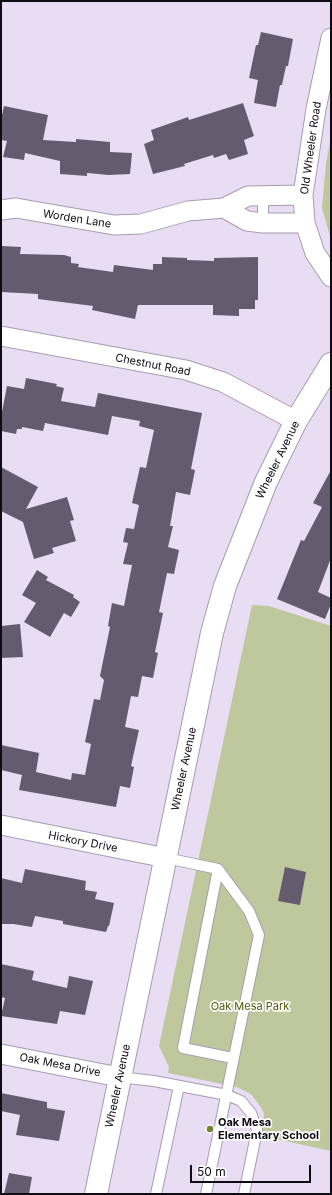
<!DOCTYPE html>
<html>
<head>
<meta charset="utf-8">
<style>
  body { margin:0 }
  #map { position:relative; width:332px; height:1195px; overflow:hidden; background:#e9ddf3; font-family:Inter,sans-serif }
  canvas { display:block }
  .frame { position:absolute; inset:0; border:2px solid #0f0b13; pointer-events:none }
  .scale { position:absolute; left:190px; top:1165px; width:121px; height:18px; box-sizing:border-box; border:2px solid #0f0b13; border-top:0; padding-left:5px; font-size:12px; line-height:14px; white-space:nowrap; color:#0f0b13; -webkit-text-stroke:3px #fff; paint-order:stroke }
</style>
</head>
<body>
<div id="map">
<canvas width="332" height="1195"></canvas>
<div class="frame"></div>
<div class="scale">50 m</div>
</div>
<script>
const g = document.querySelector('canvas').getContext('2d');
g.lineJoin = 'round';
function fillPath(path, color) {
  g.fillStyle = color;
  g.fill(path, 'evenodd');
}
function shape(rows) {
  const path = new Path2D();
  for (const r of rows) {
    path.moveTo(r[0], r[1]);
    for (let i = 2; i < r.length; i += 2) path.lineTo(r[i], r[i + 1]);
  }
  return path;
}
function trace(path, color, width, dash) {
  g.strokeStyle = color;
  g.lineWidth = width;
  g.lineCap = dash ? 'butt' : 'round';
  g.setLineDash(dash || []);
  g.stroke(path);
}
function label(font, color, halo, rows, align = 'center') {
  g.font = font + ' Inter,sans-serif';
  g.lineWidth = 3.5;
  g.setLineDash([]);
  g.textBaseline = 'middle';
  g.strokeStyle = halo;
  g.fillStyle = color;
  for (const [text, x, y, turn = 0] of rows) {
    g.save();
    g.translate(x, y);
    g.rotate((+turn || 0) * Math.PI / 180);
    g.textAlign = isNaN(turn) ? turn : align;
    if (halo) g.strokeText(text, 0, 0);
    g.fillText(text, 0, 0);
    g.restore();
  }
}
const green = shape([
  [331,136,331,240,322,208,326,163],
  [252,605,269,606,331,626,331,1151,262,1136,264,1113,260,1106,251,1094,237,1087,168,1073,169,1067,159,1046]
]);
const building = shape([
  [261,32,293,39,288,66,286,66,282,85,280,85,276,107,254,103,258,80,249,78,256,45,258,45],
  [243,103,254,136,244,140,248,154,229,160,226,154,214,158,213,155,184,164,185,166,153,174,144,144,154,140,151,130,188,117,189,120],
  [4,106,48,115,43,140,76,142,76,139,110,142,110,152,132,153,130,174,109,175,87,173,87,176,60,174,60,161,25,153,24,160,3,157,7,141,1,140,1,120],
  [2,246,21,247,20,254,64,255,71,257,71,263,79,264,78,267,113,272,114,265,153,270,153,264,162,264,162,257,187,258,187,260,214,261,214,258,258,257,258,300,255,300,255,309,239,309,239,316,213,315,213,305,138,305,135,319,92,310,93,306,38,299,38,294,1,292],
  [26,378,57,384,56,386,64,388,61,401,95,407,98,393,202,413,191,469,195,470,190,495,176,492,170,526,173,526,168,547,179,550,174,574,167,573,159,612,163,613,155,652,158,653,153,678,142,676,138,697,131,696,125,727,139,730,131,766,134,767,130,788,120,786,116,807,19,790,22,775,1,770,1,745,39,753,36,772,71,780,72,773,85,775,91,744,85,742,94,699,100,700,104,680,100,676,110,627,108,626,112,603,124,606,132,565,123,564,128,543,123,542,126,528,134,529,139,505,132,503,140,467,146,468,154,430,139,426,140,421,112,416,108,435,45,423,43,431,22,427,22,429,17,429,16,434,1,431,1,417,7,386,24,389],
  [1,467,38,487,26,509,67,497,74,520,70,521,76,541,52,548,54,553,34,559,23,522,1,511],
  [331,470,331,558,318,592,331,598,331,604,325,619,277,599,301,540,304,541,322,507,313,503],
  [37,570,48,577,46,580,74,595,73,597,80,602,71,617,64,613,50,637,24,622,36,603,22,595],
  [20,624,23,657,1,658,1,626],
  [285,867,306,872,300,905,278,901],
  [25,869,86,881,85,890,97,892,95,899,114,903,109,926,108,926,106,932,63,924,63,921,35,916,32,927,13,924,1,924,1,878,22,883],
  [1,964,34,971,32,980,67,988,69,976,93,981,85,1015,60,1011,57,1024,1,1016,5,998,1,997],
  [1,1093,47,1102,47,1108,65,1111,59,1141,16,1135,20,1115,1,1111],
  [9,1173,32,1177,29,1194,4,1194]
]);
const service = shape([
  [263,195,263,223],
  [166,858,218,869,249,911,259,935,206,1194],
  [218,869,183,1048,233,1058],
  [119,1077,154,1081,227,1095,241,1101,251,1113,257,1130,244,1194],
  [156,1194,179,1086]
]);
const minor = shape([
  [331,38,316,109,303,195,305,223,315,253,331,277],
  [224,208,247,221,263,223,305,223],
  [1,210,16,208,114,225,141,224,188,211,224,208,248,196,303,195],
  [1,336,186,370,223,382,296,421],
  [1,825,166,858],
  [1,1054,119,1077]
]);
const secondary = shape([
  [96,1194,212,633,225,586,266,482,296,421,331,364]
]);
const markers = [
  [210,1129,4,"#758330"]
];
const streetNames = [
  ["Old Wheeler Road",311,148,-82],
  ["Worden Lane",77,219,9],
  ["Chestnut Road",153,365,11],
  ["Wheeler Avenue",278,460,-64],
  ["Wheeler Avenue",184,769,-78],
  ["Hickory Drive",83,842,11],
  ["Oak Mesa Drive",60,1065,11],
  ["Wheeler Avenue",118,1086,-78]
];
const parkNames = [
  ["Oak Mesa Park",250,1007]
];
const poiNames = [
  ["Oak Mesa",218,1123],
  ["Elementary School",218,1136]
];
fillPath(green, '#bfc89c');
fillPath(building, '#655b6e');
trace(service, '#a79cb1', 12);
trace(minor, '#a79cb1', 21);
trace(secondary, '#a79cb1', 24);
trace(service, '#fff', 10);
trace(minor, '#fff', 19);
trace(secondary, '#fff', 22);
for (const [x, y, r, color] of markers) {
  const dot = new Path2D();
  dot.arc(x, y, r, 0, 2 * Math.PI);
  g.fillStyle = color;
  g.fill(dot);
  trace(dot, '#fff', 1.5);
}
label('11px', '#0f0b13', '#fff', streetNames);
label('11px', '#505a06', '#fff', parkNames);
label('bold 11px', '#0f0b13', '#fff', poiNames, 'left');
</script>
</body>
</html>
